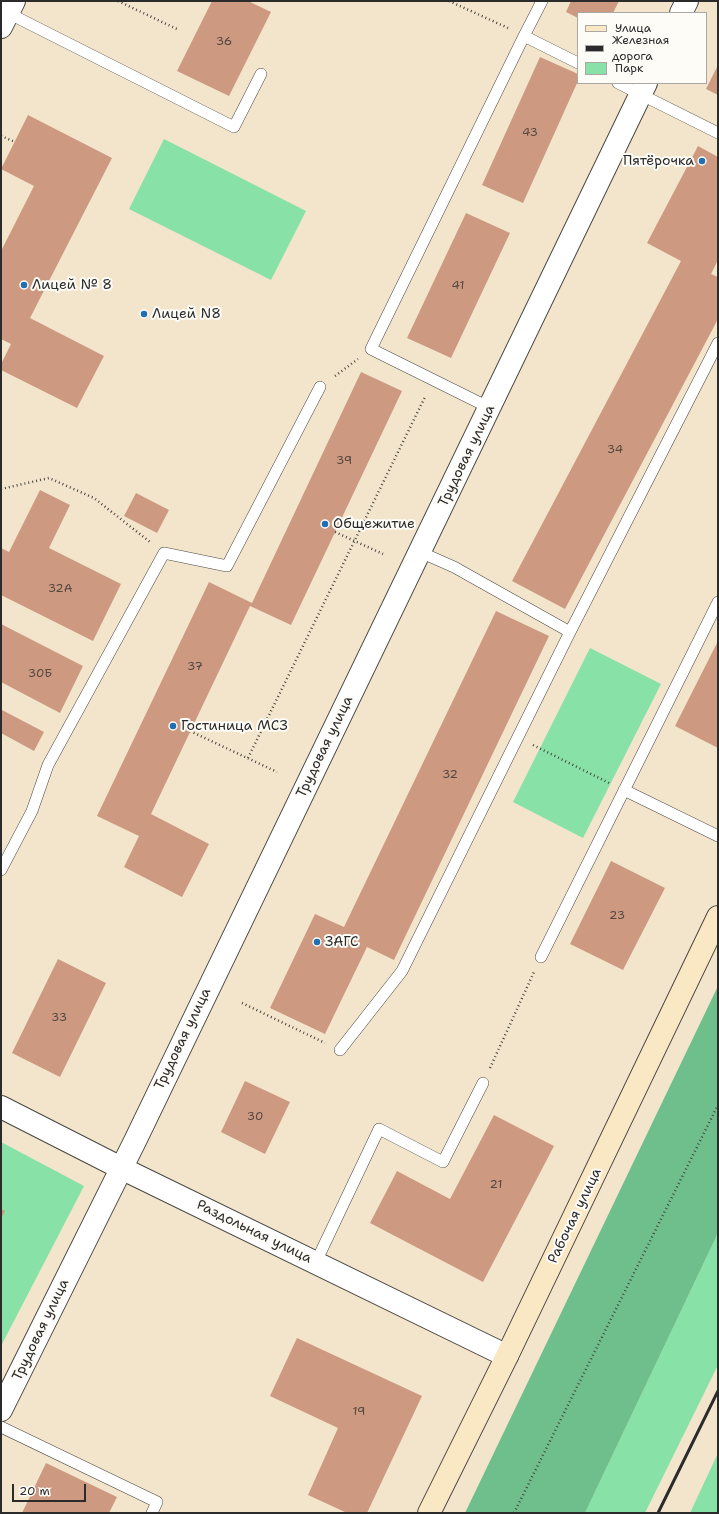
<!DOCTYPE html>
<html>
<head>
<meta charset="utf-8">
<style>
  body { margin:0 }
  #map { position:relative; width:719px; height:1514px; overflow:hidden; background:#f3e5cb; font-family:"Shantell Sans",sans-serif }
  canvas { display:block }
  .frame { position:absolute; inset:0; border:2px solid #2b2b2b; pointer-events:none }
  .legend { position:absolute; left:577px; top:12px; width:130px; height:72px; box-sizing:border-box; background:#fdfcf7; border:1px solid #a9a8a5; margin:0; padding:5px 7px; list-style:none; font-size:12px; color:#2b2b2b }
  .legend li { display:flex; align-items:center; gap:8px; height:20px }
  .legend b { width:20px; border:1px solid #a9a8a5 }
  .scale { position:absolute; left:12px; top:1484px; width:74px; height:18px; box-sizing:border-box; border:2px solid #2b2b2b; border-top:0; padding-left:5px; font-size:12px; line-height:14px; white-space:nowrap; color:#2b2b2b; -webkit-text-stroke:3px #fdfcf7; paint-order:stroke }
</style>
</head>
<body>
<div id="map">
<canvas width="719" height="1514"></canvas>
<div class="frame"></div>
<ul class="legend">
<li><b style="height:5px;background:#fae7c3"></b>Улица</li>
<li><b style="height:5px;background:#2b2b2b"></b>Железная дорога</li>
<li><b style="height:11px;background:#88e1a7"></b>Парк</li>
</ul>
<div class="scale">20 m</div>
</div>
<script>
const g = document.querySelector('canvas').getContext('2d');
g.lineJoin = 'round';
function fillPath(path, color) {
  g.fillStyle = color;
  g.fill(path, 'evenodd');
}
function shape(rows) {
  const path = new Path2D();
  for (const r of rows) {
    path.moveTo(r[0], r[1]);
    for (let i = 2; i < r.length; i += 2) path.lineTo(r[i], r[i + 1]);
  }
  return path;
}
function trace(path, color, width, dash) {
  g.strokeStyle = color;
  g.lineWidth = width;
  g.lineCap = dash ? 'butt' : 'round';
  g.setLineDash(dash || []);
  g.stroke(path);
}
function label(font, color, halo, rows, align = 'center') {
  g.font = font + ' "Shantell Sans",sans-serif';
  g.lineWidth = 4;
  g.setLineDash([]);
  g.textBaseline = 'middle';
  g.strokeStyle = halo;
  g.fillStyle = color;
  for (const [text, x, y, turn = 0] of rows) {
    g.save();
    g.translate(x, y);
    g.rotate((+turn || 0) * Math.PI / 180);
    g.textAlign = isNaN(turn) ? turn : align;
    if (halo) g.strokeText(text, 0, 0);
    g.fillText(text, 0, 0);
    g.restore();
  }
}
const green = shape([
  [164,139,306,211,271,280,129,209],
  [590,648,661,684,583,838,513,802],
  [1,1142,84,1186,1,1346],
  [718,1233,718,1365,645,1513,585,1513],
  [718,1453,718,1513,690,1513]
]);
const forest = shape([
  [718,986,718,1233,585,1513,465,1513]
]);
const building = shape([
  [212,1,248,1,271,12,229,96,177,71],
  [571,1,619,1,613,13,578,13,578,18,566,12],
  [540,57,578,74,578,81,523,203,482,185],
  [718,65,718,95,706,89],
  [28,115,112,158,30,318,104,356,77,408,1,370,1,364,11,344,1,339,1,251,34,186,1,169],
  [698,146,718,157,718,260,711,274,718,277,718,319,565,609,512,581,681,261,647,243],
  [466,213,510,233,451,358,407,338],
  [361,372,402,391,291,625,250,606,151,814,209,844,182,897,124,867,139,836,97,816,209,582,252,603],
  [40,490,70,505,49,548,121,584,93,641,1,595,1,548,9,552],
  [136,493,169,510,157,533,124,516],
  [496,611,549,636,394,960,367,947,325,1034,270,1008,315,914,344,927],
  [1,624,83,666,60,713,1,682],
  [718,641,718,748,675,726],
  [2,710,44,732,34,751,1,733],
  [611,861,665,888,623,970,570,944],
  [58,959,106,983,60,1077,12,1053],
  [245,1081,290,1102,265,1154,221,1132],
  [494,1115,554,1146,483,1282,370,1223,397,1171,450,1199],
  [1,1209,5,1211,1,1219],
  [297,1338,422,1396,367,1513,347,1513,308,1495,338,1428,270,1396],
  [46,1463,117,1497,109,1513,22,1513]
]);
const path = shape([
  [118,1,179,30],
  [449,1,508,28],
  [1,136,15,142],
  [335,376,358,359],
  [1,489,49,478,94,498,150,542],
  [335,532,383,554],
  [190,731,277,772],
  [533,745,609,783],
  [248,758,425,397],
  [242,1003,325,1043],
  [490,1068,534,972],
  [514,1513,718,1105]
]);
const lane = shape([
  [542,1,524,36,578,63],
  [8,13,234,127,261,74],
  [618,83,718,133],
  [490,408,371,349,524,36],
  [420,552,454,567,570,632],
  [624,790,718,836],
  [1,870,32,811,48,765,164,553,227,566,320,387],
  [541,957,718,602],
  [340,1050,402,971,570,632,718,343],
  [316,1262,379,1129,443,1162,483,1083],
  [1,1427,157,1502,152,1513]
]);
const street = shape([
  [681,13,687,1],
  [1,27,14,1],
  [1,1107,121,1168,507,1356],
  [1,1410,135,1141,646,83]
]);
const secondary = shape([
  [429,1513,507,1356,718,917]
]);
const rail = shape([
  [658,1513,718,1391]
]);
const markers = [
  [702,161,4,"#1f6fb2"],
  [24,285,4,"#1f6fb2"],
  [144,314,4,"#1f6fb2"],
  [325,524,4,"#1f6fb2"],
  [173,726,4,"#1f6fb2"],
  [317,942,4,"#1f6fb2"]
];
const numberNames = [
  ["36",224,42],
  ["43",530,133],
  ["41",458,286],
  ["34",615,450],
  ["39",344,461],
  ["32А",60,589],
  ["37",195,667],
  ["30Б",40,674],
  ["32",450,775],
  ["23",617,916],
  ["33",59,1018],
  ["30",255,1117],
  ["21",496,1185],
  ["19",359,1412]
];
const poiNames = [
  ["Пятёрочка",694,161,"right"],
  ["Лицей № 8",32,285],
  ["Лицей N8",152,314],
  ["Общежитие",333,524],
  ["Гостиница МСЗ",181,726],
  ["ЗАГС",325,942]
];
const streetNames = [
  ["Трудовая улица",467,456,-64],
  ["Трудовая улица",325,747,-64],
  ["Трудовая улица",183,1039,-64],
  ["Рабочая улица",575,1216,-64],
  ["Раздольная улица",254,1232,26],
  ["Трудовая улица",41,1330,-64]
];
fillPath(green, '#88e1a7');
fillPath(forest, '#6ebf8c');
fillPath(building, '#cd9a81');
trace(lane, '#494743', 12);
trace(street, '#494743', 24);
trace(secondary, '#494743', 24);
trace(path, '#494743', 2.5, [1, 3]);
trace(lane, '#fff', 11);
trace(street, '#fff', 22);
trace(secondary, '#fae7c3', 22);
trace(rail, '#2b2b2b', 3);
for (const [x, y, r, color] of markers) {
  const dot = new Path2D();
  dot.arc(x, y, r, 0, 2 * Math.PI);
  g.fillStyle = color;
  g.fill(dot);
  trace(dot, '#fdfcf7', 1.5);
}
label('12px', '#544740', null, numberNames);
label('14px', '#2b2b2b', '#fdfcf7', poiNames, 'left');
label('14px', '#2b2b2b', '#fdfcf7', streetNames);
</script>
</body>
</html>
